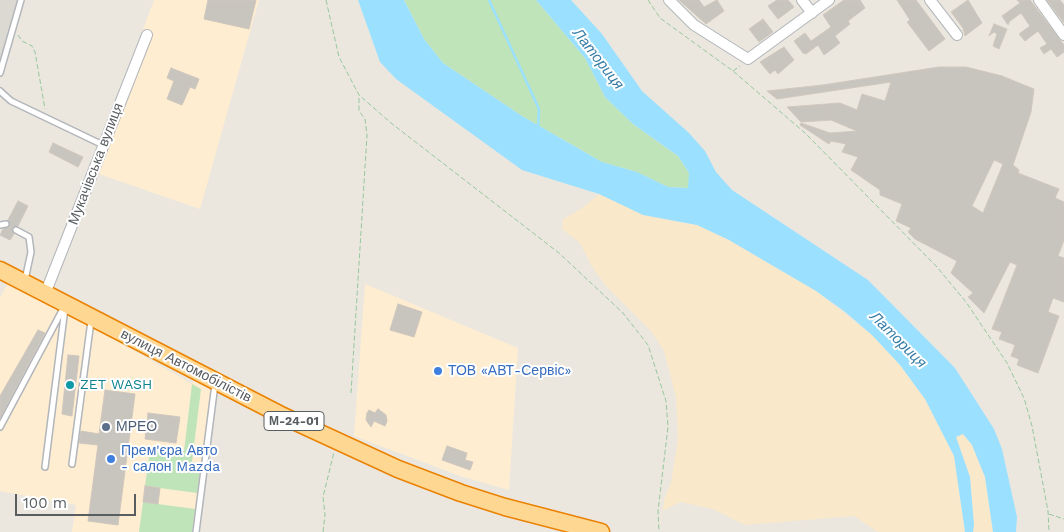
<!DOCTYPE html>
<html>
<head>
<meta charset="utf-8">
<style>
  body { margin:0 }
  #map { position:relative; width:1064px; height:532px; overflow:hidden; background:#ebe7de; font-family:"Work Sans",sans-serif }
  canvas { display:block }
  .scale { position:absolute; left:15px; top:494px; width:121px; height:22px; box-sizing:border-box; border:2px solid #585d60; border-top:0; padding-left:6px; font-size:15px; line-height:18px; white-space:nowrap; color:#585d60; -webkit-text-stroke:4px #fff; paint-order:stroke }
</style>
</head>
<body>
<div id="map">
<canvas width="1064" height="532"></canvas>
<div class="scale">100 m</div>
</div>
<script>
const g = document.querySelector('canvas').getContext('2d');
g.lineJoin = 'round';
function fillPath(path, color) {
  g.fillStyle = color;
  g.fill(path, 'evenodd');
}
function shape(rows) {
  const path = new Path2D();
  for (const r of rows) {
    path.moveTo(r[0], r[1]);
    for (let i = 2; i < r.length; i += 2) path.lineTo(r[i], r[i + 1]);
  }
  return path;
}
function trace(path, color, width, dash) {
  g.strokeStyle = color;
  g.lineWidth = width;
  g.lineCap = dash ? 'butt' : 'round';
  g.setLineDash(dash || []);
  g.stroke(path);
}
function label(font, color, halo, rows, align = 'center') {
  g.font = font + ' "Work Sans",sans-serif';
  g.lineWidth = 4;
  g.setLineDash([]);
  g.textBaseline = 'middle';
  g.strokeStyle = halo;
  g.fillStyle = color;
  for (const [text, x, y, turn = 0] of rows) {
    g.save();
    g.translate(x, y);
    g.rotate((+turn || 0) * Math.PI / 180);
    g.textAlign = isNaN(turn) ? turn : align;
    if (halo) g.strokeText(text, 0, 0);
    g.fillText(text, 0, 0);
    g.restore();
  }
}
const commercial = shape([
  [154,0,259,0,200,209,93,172,147,35,142,32],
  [9,281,66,311,192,384,193,381,217,393,199,532,72,532,76,505,0,491,0,298],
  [365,284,518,348,509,490,460,476,354,436]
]);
const industrial = shape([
  [0,0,19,0,0,65]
]);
const green = shape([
  [404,0,536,0,585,58,605,97,633,124,678,156,689,173,689,188,668,187,637,172,602,162,522,116,443,63,424,39],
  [192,384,201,389,192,462,201,463,197,493,145,486,149,457,144,456,145,446,184,451],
  [143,502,195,509,192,532,139,532]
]);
const sand = shape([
  [599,194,678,222,697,225,729,240,816,291,872,335,900,365,925,399,954,456,965,532,878,532,854,516,745,525,713,509,680,502,663,511,659,530,665,497,671,483,678,439,676,397,664,351,651,331,607,287,592,267,580,243,562,229,563,219,581,209],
  [963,434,972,445,985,477,993,532,973,532,970,477,955,437]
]);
const water = shape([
  [358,0,404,0,424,39,443,63,522,116,602,162,637,172,668,187,688,188,689,173,678,156,633,124,605,97,585,58,536,0,571,0,602,34,642,91,689,133,705,151,716,172,732,190,868,280,955,368,994,429,1002,449,1017,517,1016,532,993,532,985,477,972,445,963,434,956,437,970,477,974,525,973,532,965,532,954,456,925,399,900,365,872,335,844,311,816,291,729,240,697,225,643,215,599,194,522,170,396,79,380,62]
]);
const stream = shape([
  [489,0,539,109,538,128]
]);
const building = shape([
  [208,0,256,0,249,29,204,19,208,0],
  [679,0,699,0,704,7,717,0,724,11,706,24,679,0],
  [777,0,788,0,794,7,778,19,768,6,777,0],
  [844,0,860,0,865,8,848,21,850,24,835,36,840,43,824,55,818,45,806,54,803,53,794,41,805,33,811,41,831,27,823,15,844,0],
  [897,0,916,0,945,39,929,51,907,22,910,20,897,0],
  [968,0,982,23,965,36,963,28,951,12,968,0],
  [1017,0,1030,0,1064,45,1064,52,1057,57,1051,49,1044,54,1040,48,1047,44,1038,31,1025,41,1019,34,1030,26,1021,13,1010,21,1008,25,1002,16,1020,3,1017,0],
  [1047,0,1060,0,1064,5,1064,23,1047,0],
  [763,19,773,32,759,42,749,29,763,19],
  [994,24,1007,29,999,49,993,46,997,34,994,32,989,36,994,24],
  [784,47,794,60,778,74,775,70,770,74,760,62,784,47],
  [939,67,966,67,1002,76,1034,89,1031,112,1013,165,1019,170,1018,173,1059,189,1055,198,1064,202,1064,240,1058,256,1064,258,1064,302,1053,298,1048,312,1059,316,1038,373,1017,365,1019,359,1011,356,1015,345,999,339,1002,332,992,329,1017,265,1010,262,984,313,968,297,973,293,951,273,957,261,915,239,908,232,911,228,896,221,902,204,880,195,880,190,851,170,858,157,842,152,846,144,831,141,829,144,800,125,801,123,830,133,857,131,831,120,801,122,787,107,840,103,857,110,862,94,885,101,891,82,777,99,767,91,823,85,939,67],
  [994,160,1003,164,983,213,972,206,994,160],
  [171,68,199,79,195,89,190,87,182,105,167,99,174,81,167,78,171,68],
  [53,143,83,157,78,167,49,152,53,143],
  [18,201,28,206,18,226,12,228,14,234,10,240,0,235,3,229,10,226,8,220,18,201],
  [398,304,422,312,414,337,390,330,398,304],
  [38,330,45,333,0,418,0,396,38,330],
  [68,355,79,356,72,416,62,414,68,355],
  [105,390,135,394,118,525,88,521,98,445,79,443,81,431,99,434,105,390],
  [378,409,386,415,387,421,385,426,374,421,371,427,366,420,367,413,369,410,375,413,378,409],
  [148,413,180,417,176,443,145,439,148,413],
  [447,446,467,453,465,460,473,462,470,470,442,460,447,446],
  [145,486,160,488,158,504,143,502,145,486]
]);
const path = shape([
  [326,0,339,57,359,95,391,123,559,253,623,313,648,345,666,401,668,427,658,511,659,532],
  [648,0,660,18,733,71,805,133,937,267,966,302,1007,363,1024,398,1032,426,1048,511,1049,532],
  [18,35,22,41,32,46,35,52,45,109],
  [733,71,740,66],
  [351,393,367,135,365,119,359,111,359,96],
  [1049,514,1064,519],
  [323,532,325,515,323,497,334,452]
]);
const service = shape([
  [0,73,21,0],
  [0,91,11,101,103,145],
  [0,225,6,224],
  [16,230,29,237,31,252,25,280],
  [0,427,64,307],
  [72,464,91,321],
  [45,467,65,308],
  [196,532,215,384]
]);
const minor = shape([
  [669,0,694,25,748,59,829,0],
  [802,0,812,13],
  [930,0,957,35],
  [1039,0,1064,35],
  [45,294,147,35]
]);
const trunk = shape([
  [0,270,283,416,398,469,461,493,505,507,601,532]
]);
const markers = [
  [438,371,5,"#3f7fe0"],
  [70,385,5,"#0f9aa8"],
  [106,427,5,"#5c6f8a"],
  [111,459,5,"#3f7fe0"]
];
const shields = [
  [294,421,60]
];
const shieldNames = [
  ["М-24-01",294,421]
];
const streetNames = [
  ["Мукачівська вулиця",96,164,-69],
  ["вулиця Автомобілістів",186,366,27]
];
const shopNames = [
  ["ТОВ «АВТ-Сервіс»",448,371],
  ["Прем'єра Авто",121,451],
  ["- салон Mazda",121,467]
];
const cultureNames = [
  ["ZET WASH",80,385]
];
const serviceNames = [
  ["МРЕО",116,427]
];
const waterNames = [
  ["Латориця",598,59,52],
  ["Латориця",898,340,45]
];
fillPath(commercial, '#feedd1');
fillPath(industrial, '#dcd9d3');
fillPath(green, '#bfe4ba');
fillPath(sand, '#fae8cb');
fillPath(water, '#9be1ff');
trace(stream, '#9be1ff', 2.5);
fillPath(building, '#c8c4be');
trace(building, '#d0c7bd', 1);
trace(service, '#b2b6ba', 8);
trace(minor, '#b2b6ba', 12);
trace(trunk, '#ea8100', 19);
trace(path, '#95c79c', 1, [5, 2.5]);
trace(service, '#fff', 5);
trace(minor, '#fff', 10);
trace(trunk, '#fed892', 16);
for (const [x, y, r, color] of markers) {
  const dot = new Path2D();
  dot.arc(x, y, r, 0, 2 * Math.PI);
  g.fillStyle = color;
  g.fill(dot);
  trace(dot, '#fff', 2);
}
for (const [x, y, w] of shields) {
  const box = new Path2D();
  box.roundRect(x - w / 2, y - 9.5, w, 19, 4);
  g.fillStyle = '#fff';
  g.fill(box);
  trace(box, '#585d60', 1);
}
label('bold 12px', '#585d60', null, shieldNames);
label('14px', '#585d60', '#fff', streetNames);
label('14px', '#366cbe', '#fff', shopNames, 'left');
label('14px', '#0d838f', '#fff', cultureNames, 'left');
label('14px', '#4e5e75', '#fff', serviceNames, 'left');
label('italic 15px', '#377da7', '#fff', waterNames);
</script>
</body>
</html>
